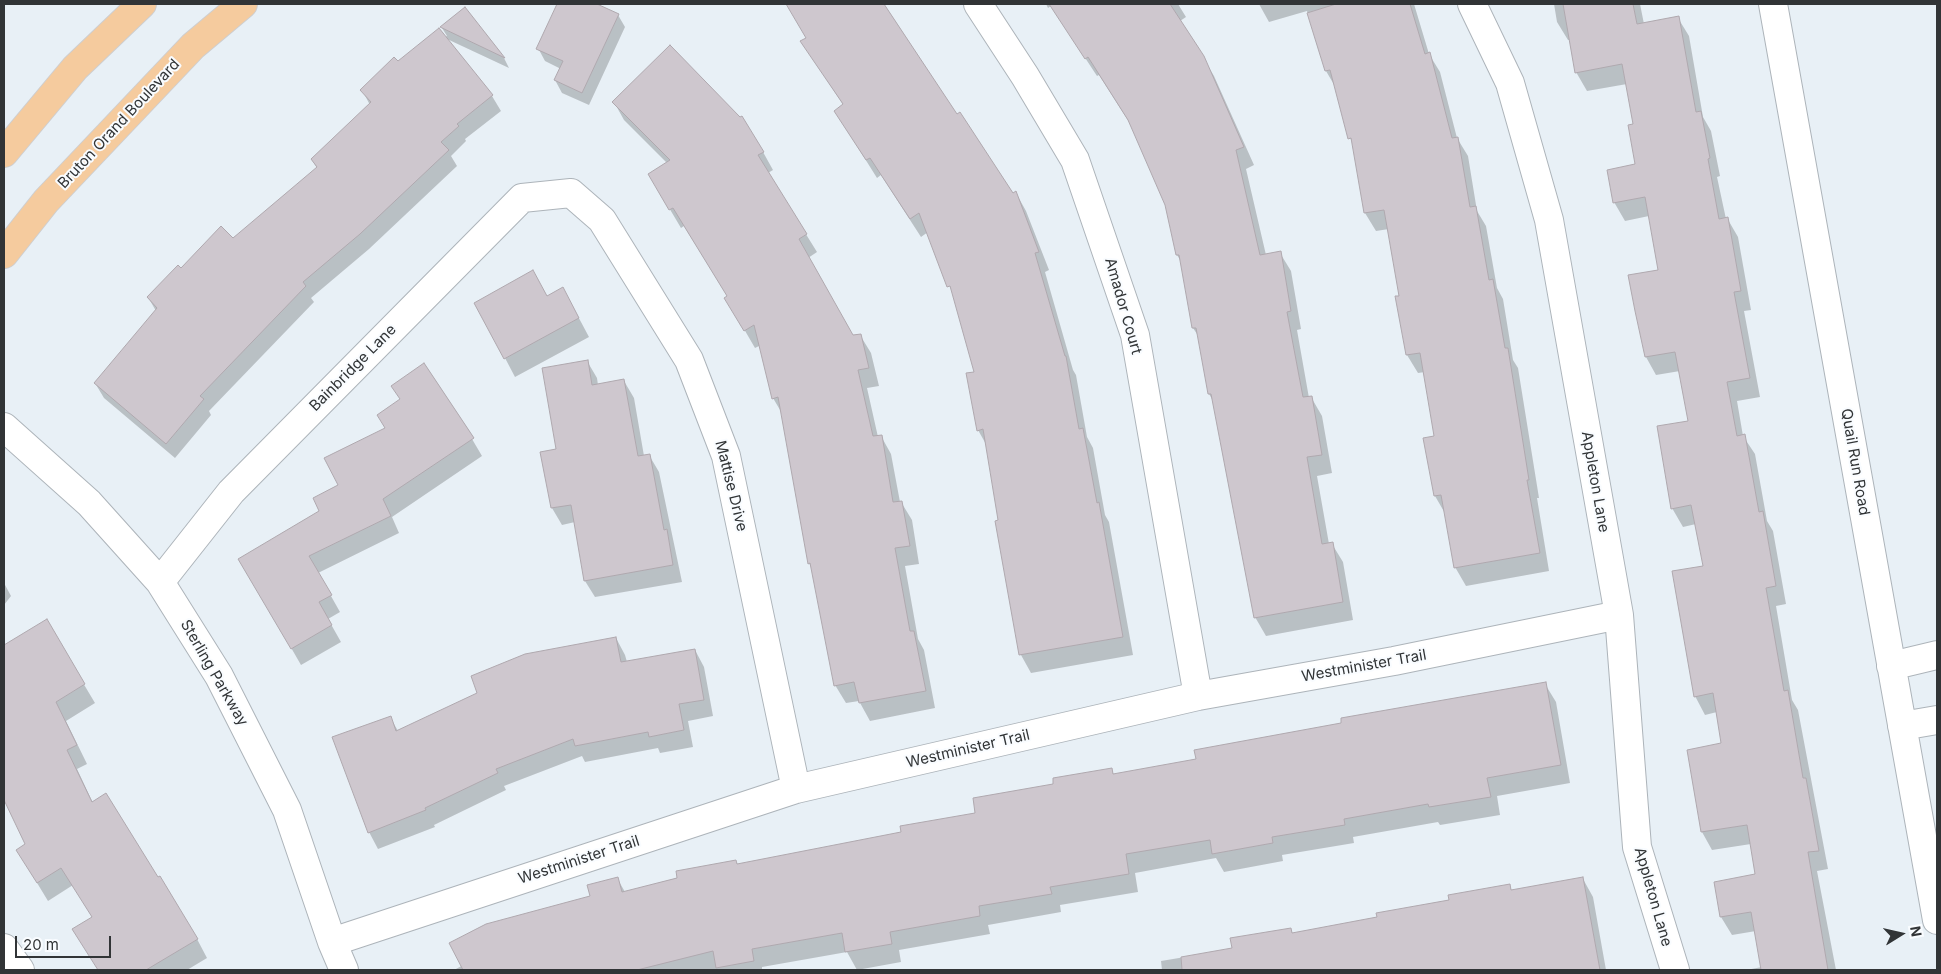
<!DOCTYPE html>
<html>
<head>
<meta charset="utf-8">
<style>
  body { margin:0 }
  #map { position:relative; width:1941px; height:974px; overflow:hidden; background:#e8f0f6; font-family:Inter,sans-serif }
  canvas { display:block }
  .frame { position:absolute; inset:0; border:5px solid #313436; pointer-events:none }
  .north { position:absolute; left:1876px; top:909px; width:50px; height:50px; -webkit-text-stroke:4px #f9fcff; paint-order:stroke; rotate:80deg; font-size:14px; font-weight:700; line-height:20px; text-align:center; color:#313436 }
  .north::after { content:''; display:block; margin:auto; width:18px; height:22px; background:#313436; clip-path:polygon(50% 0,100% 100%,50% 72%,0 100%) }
  .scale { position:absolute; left:15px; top:936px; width:96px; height:22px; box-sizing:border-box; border:2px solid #313436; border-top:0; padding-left:6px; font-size:15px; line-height:18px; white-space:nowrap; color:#313436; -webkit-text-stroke:4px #f9fcff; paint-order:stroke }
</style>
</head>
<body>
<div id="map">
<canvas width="1941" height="974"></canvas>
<div class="frame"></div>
<div class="north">N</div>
<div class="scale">20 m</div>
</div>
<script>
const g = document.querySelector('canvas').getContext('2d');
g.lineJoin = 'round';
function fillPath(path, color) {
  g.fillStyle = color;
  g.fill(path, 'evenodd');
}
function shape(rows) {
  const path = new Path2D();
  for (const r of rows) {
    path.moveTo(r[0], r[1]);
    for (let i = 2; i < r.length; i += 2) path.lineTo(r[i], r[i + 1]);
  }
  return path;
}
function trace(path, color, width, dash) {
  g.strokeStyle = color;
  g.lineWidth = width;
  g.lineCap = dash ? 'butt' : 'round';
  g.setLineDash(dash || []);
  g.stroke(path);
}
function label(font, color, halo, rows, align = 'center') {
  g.font = font + ' Inter,sans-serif';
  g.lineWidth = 4;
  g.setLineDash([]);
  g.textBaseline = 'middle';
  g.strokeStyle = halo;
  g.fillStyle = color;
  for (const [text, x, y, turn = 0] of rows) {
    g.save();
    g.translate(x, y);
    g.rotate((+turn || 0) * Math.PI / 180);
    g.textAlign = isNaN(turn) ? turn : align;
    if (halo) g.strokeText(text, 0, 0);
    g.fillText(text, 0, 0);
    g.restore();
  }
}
const shadow = shape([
  [558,4,595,4,618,15,625,27,589,105,562,93,555,80,561,69,545,61,538,48],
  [787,4,882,4,957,116,1012,194,1016,193,1026,211,1049,270,1045,272,1073,370,1076,375,1087,437,1093,448,1105,515,1109,522,1133,655,1031,673,1021,655,996,522,1000,521,987,446,978,430,975,373,953,294,928,232,921,237,881,175,877,178,835,111,844,106,802,42,807,38],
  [1046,4,1178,4,1186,17,1180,21,1214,76,1254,165,1246,169,1266,255,1280,253,1291,271,1301,329,1297,330,1309,398,1311,397,1322,416,1332,473,1317,476,1329,544,1332,544,1343,562,1353,620,1266,636,1255,617,1215,404,1209,394,1199,337,1193,328,1182,263,1177,255,1166,205,1131,125,1099,75,1097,76,1051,6,1048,8],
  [1259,4,1414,4,1429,54,1440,72,1457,138,1468,156,1477,211,1486,226,1497,288,1503,299,1513,360,1518,368,1539,498,1537,498,1549,571,1466,586,1455,567,1446,515,1435,496,1425,439,1435,437,1425,372,1418,373,1407,355,1397,297,1401,297,1389,229,1376,231,1365,213,1354,145,1350,138,1336,88,1326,71,1307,11,1269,22],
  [1554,4,1640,4,1644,24,1678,18,1689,36,1703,117,1711,131,1720,176,1717,177,1726,219,1727,218,1738,237,1751,310,1744,311,1760,397,1737,401,1743,436,1755,454,1767,521,1773,531,1786,604,1776,606,1792,700,1798,710,1828,869,1817,871,1836,970,1746,970,1762,967,1756,931,1732,935,1721,917,1757,875,1751,844,1712,850,1702,832,1688,751,1723,744,1717,712,1705,715,1695,696,1704,567,1696,524,1683,527,1672,508,1690,422,1680,371,1656,375,1646,357,1637,311,1659,271,1649,216,1625,221,1614,202,1636,165,1634,125,1627,84,1587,91,1576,72,1570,40,1568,40,1557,22],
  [464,9,504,58,509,68,447,39,492,96,501,111,465,139,466,141,451,156,457,166,369,249,311,298,314,302,209,411,211,415,175,458,104,398,95,383,156,311,148,297,181,269,233,240,317,168,312,160,370,105,362,90,398,63,447,36,442,28],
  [614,102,763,152,773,170,768,173,817,252,808,258,853,337,860,335,871,353,879,386,867,388,878,437,881,436,891,454,900,502,901,502,912,520,919,564,905,566,918,639,924,650,935,708,870,721,859,701,846,703,835,685,812,569,809,563,783,415,773,398,761,345,755,348,726,298,728,297,684,226,681,228,649,174,667,163,624,120],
  [547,298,573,307,589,337,515,377,505,358],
  [587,361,597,378,598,385,624,381,634,398,644,456,649,455,659,472,682,582,595,597,585,581,575,522,562,525,552,508,542,453,558,450],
  [392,386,472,439,482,456,392,517,399,533,318,573,340,612,328,619,341,642,301,665,240,559,321,511,386,429,401,400],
  [4,583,11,596,4,605],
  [46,621,95,703,66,721,87,764,77,769,93,803,197,939,207,958,187,970,99,970,74,929,93,918,73,885,48,901,28,868,26,844,4,798,4,647],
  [616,638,625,655,627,662,695,650,704,667,713,716,688,721,693,747,660,753,658,748,585,762,582,756,504,786,506,790,434,825,435,827,378,849,369,832,390,717,398,731],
  [1545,684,1556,702,1570,783,1497,796,1500,815,1440,825,1438,822,1353,837,1354,843,1282,855,1283,861,1224,872,1216,858,1135,873,1138,892,1060,905,1061,912,988,925,990,934,899,950,901,962,857,970,847,952,762,967,762,970,454,970,591,897,617,878,625,892,736,862,738,865,903,834,977,814,1055,785,1111,770,1114,775,1197,760],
  [1583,879,1593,897,1606,970,1162,970,1161,961,1233,949,1290,929,1293,934,1379,918,1509,885,1512,891]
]);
const building = shape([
  [557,4,597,4,619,14,582,93,554,80,563,61,536,49,557,4],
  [786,4,884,4,957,114,960,112,1013,193,1016,191,1039,252,1035,253,1065,356,1066,356,1079,429,1083,428,1097,503,1099,502,1123,637,1019,655,995,521,998,520,983,429,977,431,966,373,974,372,950,286,947,287,919,213,910,219,870,158,866,160,834,111,843,104,800,41,806,38,786,4],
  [1049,4,1170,4,1204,56,1244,147,1236,150,1260,255,1281,251,1291,311,1287,312,1303,397,1312,396,1322,455,1307,457,1322,544,1333,542,1343,602,1254,618,1211,394,1208,394,1196,328,1192,328,1179,255,1176,255,1165,205,1128,120,1088,57,1085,59,1049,4],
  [1336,4,1410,4,1425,54,1430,52,1452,138,1458,137,1470,207,1476,206,1489,280,1493,279,1505,348,1508,348,1529,480,1527,480,1540,553,1454,568,1441,495,1434,496,1423,438,1434,436,1420,353,1406,355,1395,296,1399,296,1384,210,1364,213,1351,138,1348,139,1330,70,1325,71,1307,13,1336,4],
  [1563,4,1633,4,1637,24,1679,16,1696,112,1701,111,1710,158,1708,159,1719,219,1728,217,1741,291,1734,292,1750,378,1727,382,1737,436,1745,434,1759,512,1763,511,1776,586,1766,588,1784,691,1788,690,1803,778,1806,778,1819,851,1808,852,1828,970,1761,970,1751,912,1720,917,1714,882,1755,874,1747,825,1701,832,1687,750,1721,743,1713,693,1694,697,1672,571,1703,566,1691,505,1671,509,1657,426,1688,421,1675,352,1645,357,1635,311,1628,275,1658,270,1645,197,1613,203,1607,170,1635,164,1628,125,1633,124,1622,64,1575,73,1563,4],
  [465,7,505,58,440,27,465,7],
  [439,28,493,95,457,124,459,126,441,142,449,150,360,234,303,282,306,286,200,396,204,399,166,444,94,383,157,308,147,297,178,265,181,268,221,226,233,238,317,167,311,159,371,102,360,90,394,57,398,61,439,28],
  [670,45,740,117,742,116,764,152,758,155,807,234,799,239,853,335,861,334,869,368,858,370,873,436,882,435,893,502,902,501,910,546,895,548,910,631,914,631,926,691,859,703,854,682,834,686,810,563,808,564,778,397,772,399,754,325,744,331,724,298,727,296,673,208,669,210,648,174,670,160,612,102,670,45],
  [533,270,547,296,563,287,579,318,504,359,474,303,533,270],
  [588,360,592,385,624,379,638,456,650,454,664,530,667,529,673,565,584,581,571,505,551,508,540,452,556,449,542,368,588,360],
  [424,363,474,438,383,499,391,516,309,556,332,595,319,602,332,625,291,649,238,559,319,511,313,498,338,485,324,458,385,428,377,415,400,399,391,386,424,363],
  [47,619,85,684,56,702,77,745,67,750,92,802,106,793,158,877,160,876,198,939,146,970,98,970,72,929,92,917,61,868,37,883,16,850,25,844,4,800,4,645,47,619],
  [616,637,621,662,695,649,704,700,679,704,684,730,649,737,648,732,575,746,573,739,496,769,498,773,425,808,426,810,368,833,332,737,391,716,396,731,477,693,471,676,525,654,616,637],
  [1546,682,1561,765,1487,778,1491,797,1429,807,1428,804,1344,819,1345,825,1272,837,1273,843,1212,854,1210,840,1126,854,1129,874,1050,887,1052,894,979,906,980,916,890,932,892,944,845,952,842,933,752,949,754,961,716,968,713,951,637,970,463,970,449,943,486,924,590,896,587,885,618,877,622,892,677,878,676,871,736,860,737,864,901,832,900,826,975,813,973,798,1053,784,1053,778,1112,768,1113,774,1196,759,1194,750,1341,723,1341,718,1546,682],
  [1583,877,1600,970,1182,970,1181,957,1232,948,1230,938,1291,928,1292,933,1377,917,1376,913,1449,900,1448,895,1510,884,1511,890,1583,877]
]);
const minor = shape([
  [978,4,1025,76,1075,160,1135,335,1198,696],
  [1472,4,1510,83,1549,220,1619,615,1637,847,1675,970],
  [1773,4,1937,920],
  [4,427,89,503,160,582,219,676,287,810,332,942,344,970],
  [160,582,231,492,522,198,571,193,602,220,689,360,726,456,796,789],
  [1891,666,1937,655],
  [1902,726,1937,720],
  [332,942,796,789,1198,696,1394,661,1619,615],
  [4,948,20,970]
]);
const major = shape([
  [4,153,75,68,142,4],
  [4,254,46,201,193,46,243,4]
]);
const streetNames = [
  ["Bruton Orand Boulevard",119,124,-47],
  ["Amador Court",1123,306,74],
  ["Bainbridge Lane",353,368,-45],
  ["Quail Run Road",1855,462,80],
  ["Appleton Lane",1595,482,80],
  ["Mattise Drive",731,486,76],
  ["Westminister Trail",1364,666,-10],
  ["Sterling Parkway",214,673,60],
  ["Westminister Trail",968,749,-13],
  ["Westminister Trail",579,860,-18],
  ["Appleton Lane",1653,897,74]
];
fillPath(shadow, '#0003');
fillPath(building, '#cec7ce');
trace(building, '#afa8ae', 1);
trace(minor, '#adb4ba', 30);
trace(major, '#cececf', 30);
trace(minor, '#fff', 28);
trace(major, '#f5cb9e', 28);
label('15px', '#313436', '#f9fcff', streetNames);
</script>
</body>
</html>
